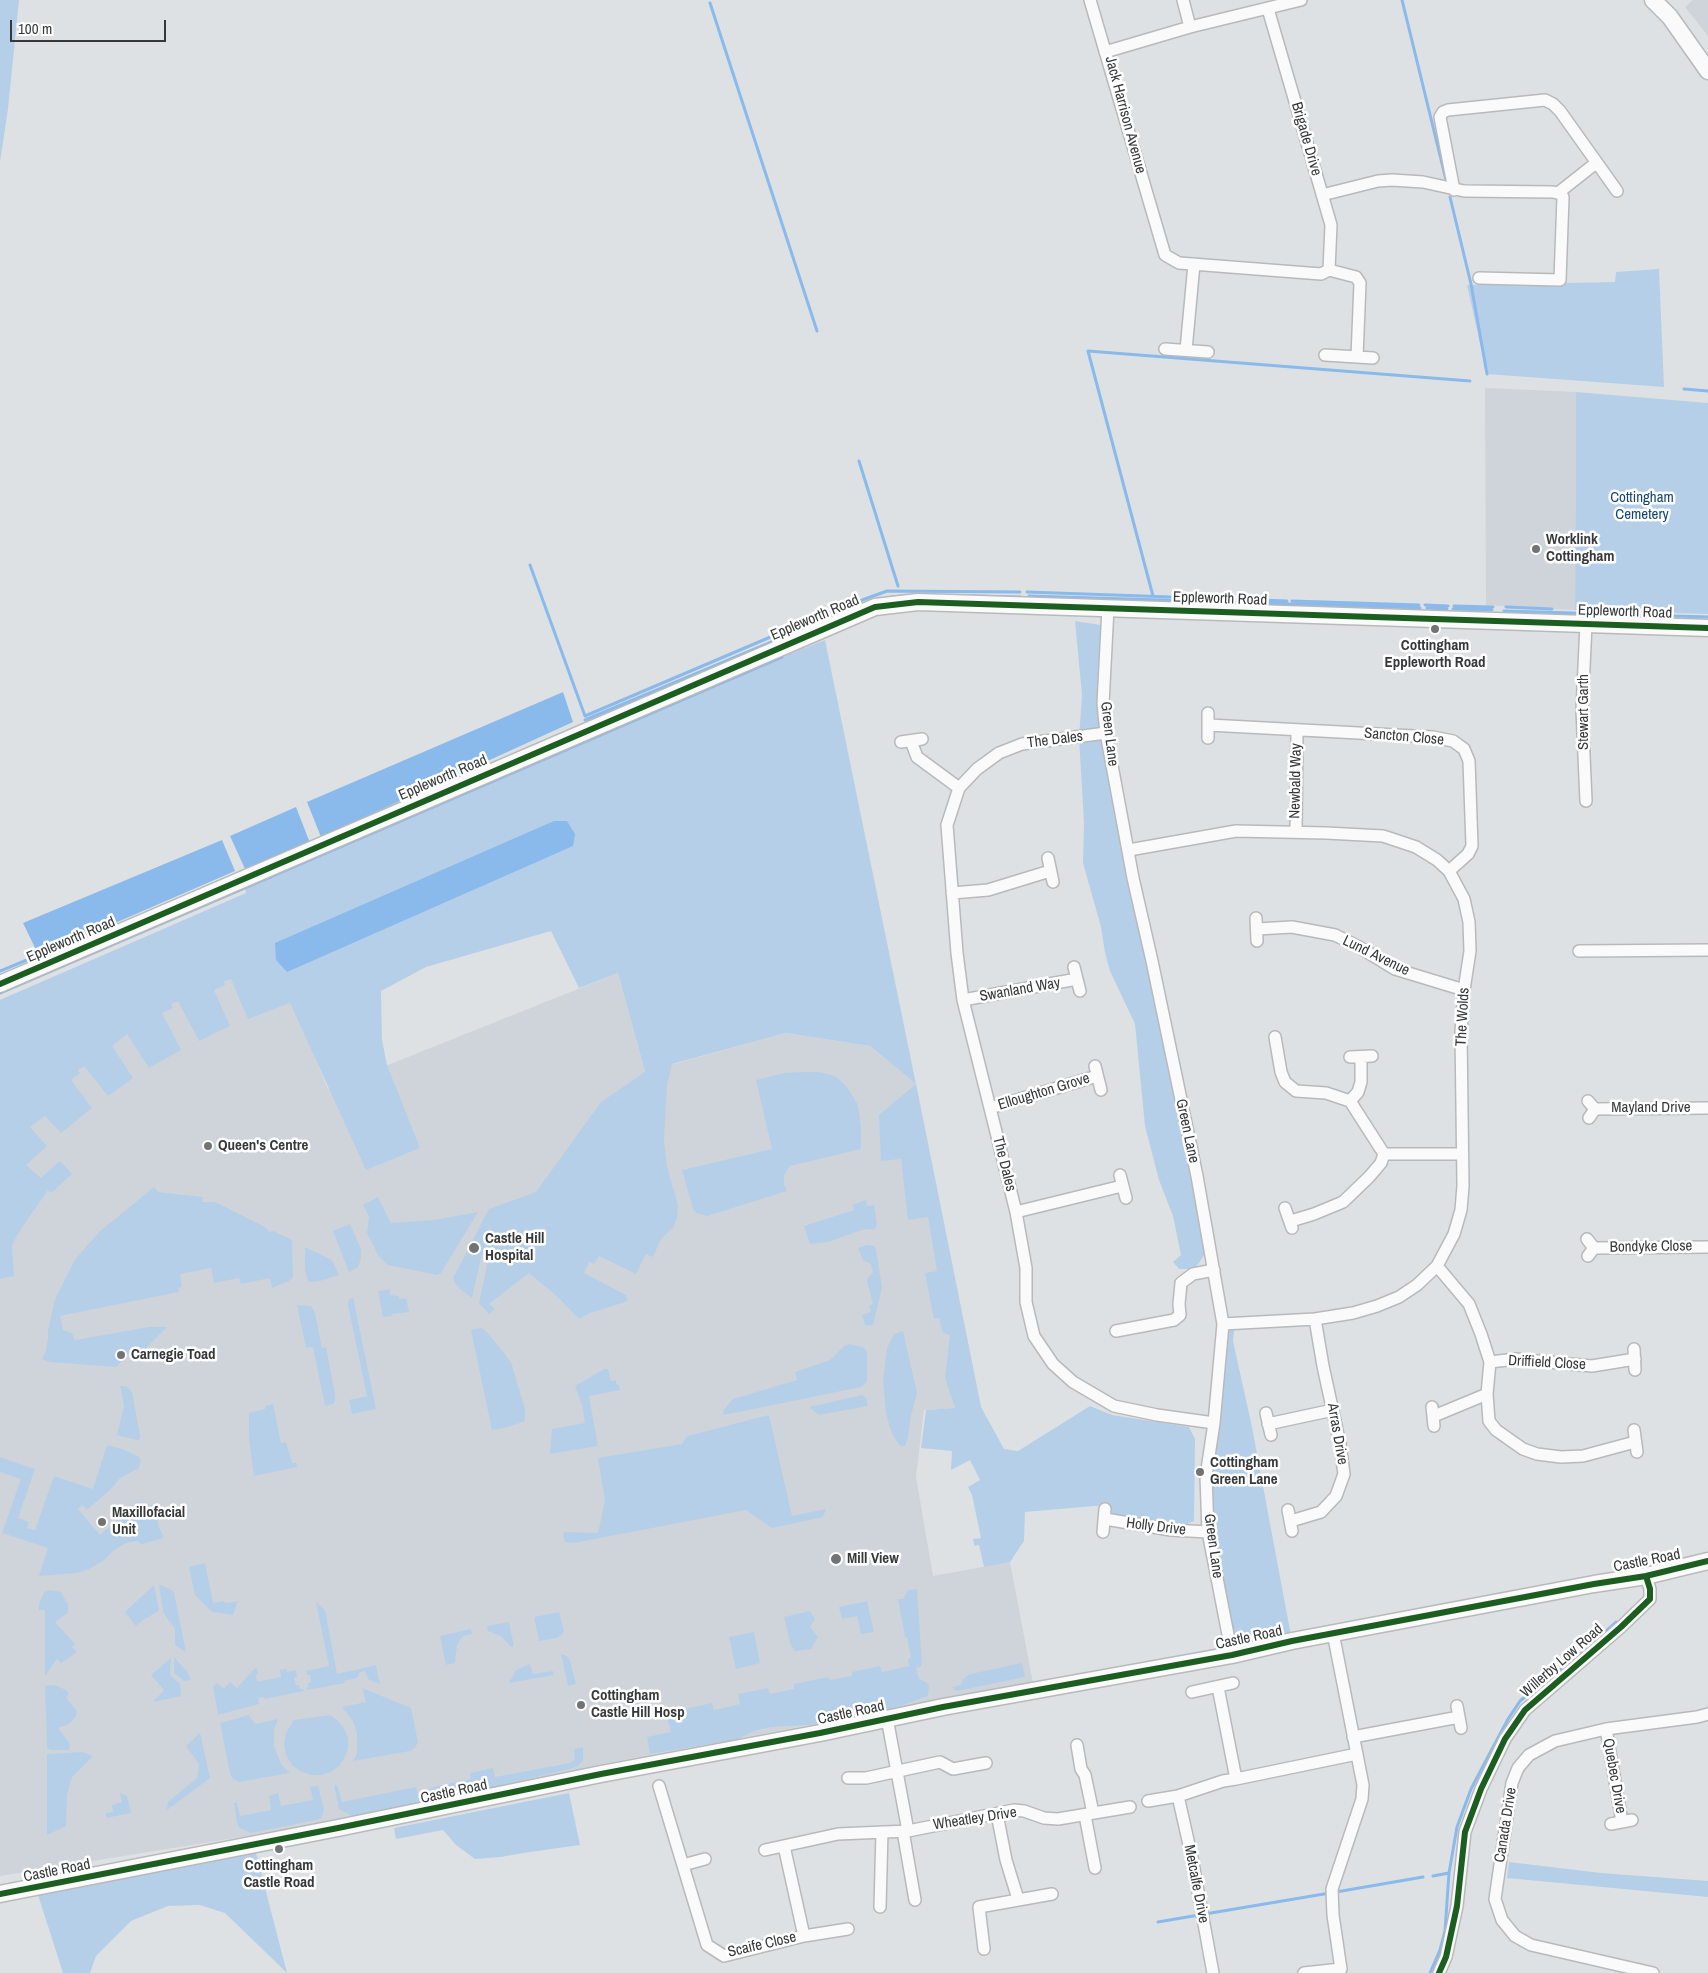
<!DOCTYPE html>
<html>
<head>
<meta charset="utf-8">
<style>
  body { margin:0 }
  #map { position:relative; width:1708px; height:1973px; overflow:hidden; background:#dee1e3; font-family:"Archivo Narrow",sans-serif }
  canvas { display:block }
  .scale { position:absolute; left:10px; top:20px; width:156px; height:22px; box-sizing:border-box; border:2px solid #363839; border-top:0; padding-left:6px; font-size:15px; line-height:18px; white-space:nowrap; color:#363839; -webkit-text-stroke:4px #fff; paint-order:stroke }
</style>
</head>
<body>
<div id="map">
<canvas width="1708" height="1973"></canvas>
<div class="scale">100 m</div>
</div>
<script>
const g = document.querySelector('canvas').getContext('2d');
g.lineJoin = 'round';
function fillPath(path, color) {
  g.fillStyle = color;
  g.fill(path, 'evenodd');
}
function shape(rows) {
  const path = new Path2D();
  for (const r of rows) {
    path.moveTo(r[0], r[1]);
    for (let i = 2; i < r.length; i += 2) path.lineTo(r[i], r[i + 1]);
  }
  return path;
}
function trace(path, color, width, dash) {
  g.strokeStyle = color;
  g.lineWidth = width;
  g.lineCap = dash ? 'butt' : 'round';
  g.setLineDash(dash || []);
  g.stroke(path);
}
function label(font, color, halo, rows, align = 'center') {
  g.font = font + ' "Archivo Narrow",sans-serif';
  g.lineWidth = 5;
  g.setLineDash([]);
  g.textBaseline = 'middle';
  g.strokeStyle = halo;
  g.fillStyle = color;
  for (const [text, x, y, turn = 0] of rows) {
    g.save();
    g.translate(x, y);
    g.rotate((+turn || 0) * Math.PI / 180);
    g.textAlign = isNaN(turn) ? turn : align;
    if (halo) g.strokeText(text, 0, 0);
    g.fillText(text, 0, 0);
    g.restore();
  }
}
const built = shape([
  [1693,0,1708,0,1708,36,1685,7],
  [1485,388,1576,392,1575,610,1486,605],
  [247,893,328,1089,618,973,645,1072,786,1033,870,1046,916,1084,981,1407,924,1410,916,1477,933,1576,1010,1562,1033,1683,607,1763,347,1820,0,1876,0,1000]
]);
const green = shape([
  [0,0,19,0,8,109,0,162],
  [1659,269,1664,387,1487,374,1467,285,1615,282,1616,272],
  [1576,392,1708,403,1708,614,1575,610],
  [1075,621,1107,626,1103,704,1210,1245,1199,1263,1193,1269,1179,1269,1173,1262,1181,1255,1173,1216,1159,1180,1145,1126,1135,1024,1110,971,1105,953,1101,927,1083,863,1084,823,1079,738,1082,695],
  [825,640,916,1084,981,1407,1004,1449,1018,1451,1090,1406,1112,1415,1189,1427,1195,1439,1194,1521,1187,1524,1114,1516,1106,1505,1025,1512,1024,1541,1010,1562,984,1567,979,1545,974,1546,974,1544,973,1539,981,1538,972,1495,968,1487,980,1480,970,1460,951,1470,952,1451,921,1448,926,1410,955,1408,945,1378,950,1335,943,1333,939,1318,934,1319,925,1273,937,1271,928,1217,908,1220,901,1159,881,1161,879,1115,916,1084,870,1046,786,1033,672,1064,667,1086,664,1140,667,1167,678,1205,677,1218,673,1228,661,1239,653,1257,646,1254,636,1274,599,1256,594,1264,589,1262,584,1273,626,1295,628,1301,590,1313,579,1319,558,1297,529,1273,489,1304,495,1309,489,1314,479,1303,489,1256,482,1254,472,1298,460,1289,455,1283,453,1278,489,1209,536,1192,601,1102,645,1072,618,973,579,988,551,931,426,967,381,991,382,1040,387,1065,420,1148,366,1170,290,1003,248,1019,231,979,224,981,225,985,214,990,230,1026,199,1041,178,1001,171,1004,173,1008,162,1013,181,1050,149,1068,127,1034,112,1046,133,1078,108,1096,84,1066,78,1070,80,1073,71,1080,92,1108,61,1133,45,1116,30,1127,47,1146,26,1165,41,1178,60,1161,72,1174,51,1193,48,1190,17,1235,12,1246,14,1276,0,1279,0,1000,246,893,245,888,782,657],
  [803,1072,819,1072,835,1076,847,1087,858,1105,861,1127,861,1149,790,1166,784,1175,784,1184,787,1191,707,1216,696,1213,693,1209,682,1170,772,1149,756,1080,784,1073],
  [154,1187,158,1192,203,1197,202,1202,215,1202,265,1227,270,1232,273,1231,292,1240,293,1277,289,1281,272,1288,270,1278,241,1284,239,1278,214,1283,211,1268,180,1274,182,1287,178,1288,179,1292,60,1316,63,1330,72,1333,75,1340,149,1327,167,1327,143,1351,129,1354,116,1367,50,1362,42,1359,46,1351,48,1338,48,1331,55,1299,74,1261,99,1232],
  [378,1197,391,1223,434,1220,478,1212,441,1273,437,1275,388,1265,379,1257,367,1233,369,1217,363,1205],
  [866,1200,867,1206,874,1205,877,1225,875,1229,862,1230,828,1242,810,1244,804,1226,854,1210,852,1205],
  [350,1224,361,1249,361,1259,358,1267,349,1272,333,1231],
  [868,1245,874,1246,876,1249,882,1288,873,1325,866,1326,862,1315,871,1312,869,1306,873,1304,867,1281,868,1277,873,1273,871,1264,863,1260,858,1248],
  [305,1247,332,1260,339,1275,320,1281,311,1282,308,1281,305,1270],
  [390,1289,390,1295,399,1296,399,1299,406,1298,409,1312,392,1314,392,1316,383,1317,378,1291],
  [353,1297,376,1409,352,1414,349,1400,367,1396,348,1305,348,1301],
  [297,1305,311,1306,315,1313,322,1348,326,1347,335,1394,335,1401,333,1404,325,1406,313,1347,306,1348],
  [1235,1323,1233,1341,1252,1427,1292,1641,1232,1655,1208,1532,1223,1324],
  [482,1328,487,1332,511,1362,525,1409,525,1420,523,1422,504,1428,492,1430,471,1330],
  [903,1331,917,1393,911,1415,908,1437,905,1446,901,1446,896,1441,890,1428,886,1413,883,1381,887,1348,894,1334],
  [849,1344,863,1347,867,1352,867,1382,861,1387,724,1415,723,1411,733,1399,797,1380,795,1372,830,1360,844,1346],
  [604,1369,608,1369,611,1381,616,1380,616,1384,619,1385,620,1390,589,1396,598,1446,550,1454,552,1429,585,1423,582,1405,575,1386],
  [120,1386,126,1386,132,1392,140,1435,140,1439,137,1440,117,1435,124,1406],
  [862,1395,866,1398,868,1406,819,1415,809,1407],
  [273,1404,281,1443,286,1442,292,1463,296,1463,297,1467,254,1476,249,1439,249,1413,265,1409,265,1406],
  [769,1415,792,1516,826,1509,823,1517,772,1528,746,1510,574,1543,565,1542,563,1536,564,1532,598,1533,605,1501,598,1458,682,1444,687,1436],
  [107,1445,122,1449,138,1456,141,1460,139,1468,120,1478,112,1488,87,1510,82,1505,78,1509,100,1535,138,1502,152,1505,155,1510,159,1527,164,1538,142,1544,137,1541,126,1543,114,1550,103,1561,89,1569,76,1573,39,1576,48,1548,2,1533,21,1479,0,1472,0,1457,35,1469,18,1518,29,1522,27,1528,35,1530,54,1476,93,1489],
  [205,1563,213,1603,224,1601,225,1603,238,1601,233,1615,212,1612,195,1595,189,1567],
  [159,1584,172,1590,174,1593,186,1652,175,1645,175,1629,163,1612],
  [154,1585,159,1611,143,1620,136,1626,125,1612],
  [917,1589,922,1664,920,1667,916,1668,919,1679,926,1682,929,1686,928,1696,900,1706,825,1724,770,1727,754,1731,736,1740,650,1754,647,1737,671,1732,667,1718,685,1714,685,1709,712,1703,714,1710,740,1704,738,1694,768,1688,770,1694,794,1689,794,1684,828,1677,830,1680,852,1676,852,1672,880,1666,882,1672,909,1666,908,1659,911,1658,907,1637,905,1637,898,1599,903,1599,908,1590],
  [50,1590,61,1592,68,1605,68,1613,55,1622,75,1644,72,1647,77,1652,61,1663,57,1659,45,1676,45,1610,39,1610,39,1604,44,1592],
  [867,1601,874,1632,861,1634,857,1616,842,1619,839,1607],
  [316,1602,325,1610,337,1674,376,1665,380,1684,369,1680,365,1671,360,1672,357,1678,344,1681,345,1683,307,1690,306,1688,309,1687,308,1683,311,1682,310,1675,307,1675,306,1671,329,1666],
  [810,1611,815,1619,810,1627,818,1637,811,1649,795,1651,791,1646,784,1617],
  [559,1612,564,1631,563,1634,557,1638,539,1641,534,1617],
  [509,1622,514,1646,511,1647,501,1636,488,1631,487,1626],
  [471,1629,472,1634,463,1636,457,1645,455,1663,446,1665,440,1636],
  [754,1632,760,1663,736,1669,729,1637],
  [561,1654,567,1656,570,1661,576,1684,568,1686],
  [174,1657,188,1673,191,1680,184,1681,174,1673],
  [171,1658,170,1675,180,1684,181,1696,153,1702,164,1690,151,1675],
  [1022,1663,1025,1677,957,1691,952,1687,961,1685,963,1679,970,1674],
  [530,1664,533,1674,553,1671,554,1675,509,1683,516,1670],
  [255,1668,257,1668,258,1674,256,1675,257,1682,281,1677,280,1670,287,1669,287,1672,296,1670,297,1677,294,1678,296,1685,299,1685,300,1689,303,1689,304,1691,265,1699,264,1697,258,1698,259,1704,218,1715,213,1686,217,1683,224,1689,230,1682,237,1688],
  [55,1685,66,1690,69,1694,66,1698,77,1711,76,1717,69,1724,58,1728,70,1744,69,1750,51,1750,47,1748,45,1686],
  [362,1688,411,1708,418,1742,415,1748,410,1751,353,1761,357,1754,357,1733,353,1721,342,1707,366,1702],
  [249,1715,255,1724,278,1719,274,1730,274,1746,281,1764,290,1773,239,1782,233,1779,230,1774,220,1723],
  [330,1715,338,1721,344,1728,348,1738,348,1748,345,1757,339,1766,331,1772,322,1775,311,1775,300,1771,292,1765,286,1755,284,1744,286,1733,294,1720],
  [200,1733,210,1778,167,1810,168,1802,197,1778,199,1764,186,1746],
  [583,1747,583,1760,578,1766,570,1769,433,1801,352,1816,339,1809,334,1785,337,1785,342,1802,416,1787,419,1798,430,1796,429,1788,471,1779,470,1773,493,1768,495,1777,570,1763,575,1759,574,1749],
  [83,1752,93,1756,72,1777,67,1795,66,1826,47,1835,47,1754],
  [318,1786,324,1809,321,1819,251,1833,240,1828,237,1823,234,1803,237,1803,240,1816,271,1810,269,1796,278,1793,281,1806,313,1800,310,1787],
  [120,1793,127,1796,131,1813,106,1818,106,1813,113,1812,112,1805,122,1802],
  [569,1793,580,1845,523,1853,501,1857,475,1859,456,1845,443,1830,396,1839,394,1828],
  [256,1853,287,1973,225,1913,200,1905,168,1906,131,1921,96,1956,90,1973,63,1973,38,1895],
  [1509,1862,1601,1873,1708,1881,1708,1897,1507,1878]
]);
const water = shape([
  [563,692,573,722,321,837,307,802],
  [296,807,310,843,246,871,230,836],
  [554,821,567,821,575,834,573,846,287,972,276,960,275,943],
  [222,840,235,871,39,956,23,923]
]);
const stream = shape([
  [1402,0,1446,180],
  [710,3,817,331],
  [1450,197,1471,284,1487,374],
  [1684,389,1708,391],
  [859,461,898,586],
  [530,565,585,716,808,621],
  [1027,592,1287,601],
  [971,596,1021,597],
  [1029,596,1420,608],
  [1153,596,1088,351,1470,381],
  [892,597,915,595],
  [1292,601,1419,605],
  [1425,605,1448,606],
  [1454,606,1493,607],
  [1506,607,1552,609],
  [1427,608,1447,609],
  [1453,609,1492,610],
  [1504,611,1708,617],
  [818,616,887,591,1020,592],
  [585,720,829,618],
  [0,971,39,955],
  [0,993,782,657],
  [1433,1876,1449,1873],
  [1336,1892,1423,1877],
  [1205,1914,1330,1893],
  [1158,1922,1199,1915],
  [1430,1973,1440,1950,1445,1931,1449,1873,1457,1827,1471,1789,1491,1751,1508,1719,1520,1701,1543,1682,1573,1661,1616,1622]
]);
const street = shape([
  [1090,0,1165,255,1179,263,1321,274,1329,270],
  [1183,0,1190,27],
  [1268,9,1331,225,1329,270],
  [1105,52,1190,27,1301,0],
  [1454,190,1440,117,1443,112,1448,110,1545,100,1553,104,1560,111,1617,191],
  [1558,193,1596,163],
  [1322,195,1378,181,1392,180,1423,182,1464,191,1553,192,1561,194,1563,197,1560,280,1479,278],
  [1329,270,1356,277,1360,283,1357,357],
  [1165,349,1208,352],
  [1186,350,1194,264],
  [1325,355,1373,358],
  [1108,608,1103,704,1106,733,1133,878,1152,961,1197,1176,1223,1324,1214,1423,1206,1476,1208,1532,1232,1655],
  [1209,725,1433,737,1453,741,1464,749,1469,761,1472,846,1468,854,1449,871],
  [1106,733,1022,744,999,753,977,769,959,788,947,825,957,953,963,1000,1016,1212,1026,1268,1026,1302,1034,1336,1053,1364,1073,1382,1114,1406,1157,1415,1214,1423],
  [1208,738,1208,713],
  [911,741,917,757,959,788],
  [901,742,922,739],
  [1586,801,1582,710,1586,624],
  [1296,832,1297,730],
  [1129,850,1236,831,1326,833,1383,836,1416,847,1437,860,1449,871,1464,899,1469,922,1470,951,1464,990,1461,1032,1463,1186,1461,1210,1454,1234,1437,1266,1417,1285,1399,1297,1377,1306,1353,1313,1315,1319,1223,1324],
  [1048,858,1053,882],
  [952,893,988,890,1050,871],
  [1256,918,1257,941],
  [1257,929,1292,927,1335,935,1359,947,1395,969,1464,990],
  [1579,951,1708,950],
  [1074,967,1080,991],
  [963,1000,1077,979],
  [1275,1037,1281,1072,1285,1082,1296,1091,1326,1093,1350,1101,1384,1154],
  [1350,1057,1372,1056],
  [1095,1066,1101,1090],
  [1350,1101,1358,1092,1361,1082,1361,1057],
  [1588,1101,1595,1109,1589,1118],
  [990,1108,1097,1076],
  [1595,1109,1708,1108],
  [1120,1175,1126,1198],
  [1285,1208,1292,1228],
  [1016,1212,1122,1186],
  [1291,1221,1314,1214,1343,1202,1369,1177,1381,1163,1384,1154,1462,1154],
  [1587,1239,1594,1248,1588,1256],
  [1594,1248,1708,1247],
  [1437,1266,1469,1304,1481,1334,1490,1362,1487,1394,1489,1421,1496,1430,1523,1449,1537,1454,1561,1457,1583,1456,1635,1442],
  [1116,1331,1174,1320,1180,1315,1179,1304,1181,1283,1193,1274,1214,1270],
  [1634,1349,1635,1370],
  [1490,1362,1516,1359,1592,1366,1635,1359],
  [1432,1407,1434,1426],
  [1266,1413,1271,1435],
  [1434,1416,1487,1394],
  [1268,1424,1333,1410],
  [1634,1430,1637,1452],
  [1288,1510,1292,1531],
  [1105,1519,1171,1530,1208,1532],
  [1291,1521,1321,1512,1336,1496,1344,1474,1340,1444,1323,1366,1315,1319],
  [1103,1532,1105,1509],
  [1218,1687,1236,1779,1357,1754],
  [1192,1692,1233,1683],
  [1457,1706,1461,1728],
  [1606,1729,1622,1822],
  [1353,1737,1459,1717],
  [1077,1745,1081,1769,1085,1775,1093,1813],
  [848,1778,866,1778,940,1762,953,1769,986,1763],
  [659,1786,707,1945,724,1956,804,1936,784,1846],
  [1178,1796,1192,1858,1213,1973],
  [1148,1801,1178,1796,1223,1781,1236,1779],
  [997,1814,1006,1860,1018,1899],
  [1085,1815,1095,1868],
  [1611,1824,1632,1820],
  [903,1831,915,1900],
  [908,1831,1014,1810,1024,1811,1044,1818,1058,1819,1130,1807],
  [765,1850,838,1834,908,1831,887,1718],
  [683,1865,705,1859],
  [880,1907,882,1832],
  [804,1936,848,1929],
  [984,1949,979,1907,1052,1894],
  [1304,1973,1341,1969,1333,1915,1332,1889,1362,1799,1363,1785,1333,1633],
  [1439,1973,1446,1957,1457,1906,1465,1832,1481,1789,1505,1739,1525,1710,1621,1627,1650,1599,1650,1589,1646,1576],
  [1653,1973,1531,1945,1515,1936,1502,1920,1495,1899,1512,1783,1518,1768,1529,1755,1555,1741,1606,1729,1697,1717,1708,1714]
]);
const secondary = shape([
  [1653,0,1670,17,1708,71],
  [0,984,875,607,918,602,1708,628],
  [0,1894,338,1828,601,1774,820,1733,943,1707,1232,1655,1292,1641,1594,1584,1646,1576,1708,1561]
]);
const cycleway = shape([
  [0,984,875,607,918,602,1708,628],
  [0,1894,338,1828,601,1774,820,1733,943,1707,1232,1655,1292,1641,1594,1584,1646,1576,1708,1561],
  [1439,1973,1446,1957,1457,1906,1465,1832,1481,1789,1505,1739,1525,1710,1621,1627,1650,1599,1650,1589,1646,1576]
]);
const markers = [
  [1536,549,5,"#717374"],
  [1435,629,5,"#717374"],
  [208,1146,5,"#717374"],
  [474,1248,6,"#717374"],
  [121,1355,5,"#717374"],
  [1200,1472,5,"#717374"],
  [102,1522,5,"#717374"],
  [836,1559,6,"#717374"],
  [581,1705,5,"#717374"],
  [279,1849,5,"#717374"]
];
const streetNames = [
  ["Jack Harrison Avenue",1125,115,75],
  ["Brigade Drive",1306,139,74],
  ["Eppleworth Road",1220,599,2],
  ["Eppleworth Road",1625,612,2],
  ["Eppleworth Road",815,618,-23],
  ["Stewart Garth",1584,712,-90],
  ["Green Lane",1109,734,83],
  ["Sancton Close",1404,737,5],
  ["The Dales",1055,740,-7],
  ["Eppleworth Road",443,778,-23],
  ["Newbald Way",1296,781,-89],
  ["Eppleworth Road",71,940,-23],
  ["Lund Avenue",1376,956,26],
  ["Swanland Way",1020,990,-10],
  ["The Wolds",1463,1017,-87],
  ["Elloughton Grove",1044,1092,-17],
  ["Mayland Drive",1651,1108],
  ["Green Lane",1187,1131,78],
  ["The Dales",1004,1164,76],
  ["Bondyke Close",1651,1247,-1],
  ["Driffield Close",1547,1363,3],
  ["Arras Drive",1337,1434,80],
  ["Holly Drive",1156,1527,7],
  ["Green Lane",1213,1546,82],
  ["Castle Road",1647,1561,-11],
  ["Castle Road",1249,1638,-12],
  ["Willerby Low Road",1562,1661,-41],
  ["Castle Road",851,1713,-12],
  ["Quebec Drive",1614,1776,80],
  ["Castle Road",454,1792,-12],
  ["Wheatley Drive",975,1819,-9],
  ["Canada Drive",1506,1825,-81],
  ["Castle Road",57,1871,-11],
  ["Metcalfe Drive",1196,1884,79],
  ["Scaife Close",762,1945,-13]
];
const parkNames = [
  ["Cottingham",1642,498],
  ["Cemetery",1642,515]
];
const poiNames = [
  ["Worklink",1546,540],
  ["Cottingham",1546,557],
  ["Cottingham",1435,646,"center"],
  ["Eppleworth Road",1435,663,"center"],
  ["Queen's Centre",218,1146],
  ["Castle Hill",485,1239],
  ["Hospital",485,1256],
  ["Carnegie Toad",131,1355],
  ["Cottingham",1210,1463],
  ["Green Lane",1210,1480],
  ["Maxillofacial",112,1513],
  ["Unit",112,1530],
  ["Mill View",847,1559],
  ["Cottingham",591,1696],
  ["Castle Hill Hosp",591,1713],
  ["Cottingham",279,1866,"center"],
  ["Castle Road",279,1883,"center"]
];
fillPath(built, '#cfd4da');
fillPath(green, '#b6cfe8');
fillPath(water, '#89baeb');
trace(stream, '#89baeb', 3);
trace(street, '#b8b9bb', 14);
trace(secondary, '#b8b9bb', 19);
trace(street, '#fafafb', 11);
trace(secondary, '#fafafb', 16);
trace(cycleway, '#1b5e20', 6);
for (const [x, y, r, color] of markers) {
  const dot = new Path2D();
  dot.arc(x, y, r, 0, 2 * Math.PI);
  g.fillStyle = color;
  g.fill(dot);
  trace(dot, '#fff', 2);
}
label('15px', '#363839', '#fff', streetNames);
label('15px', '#134571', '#fff', parkNames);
label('bold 15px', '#363839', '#fff', poiNames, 'left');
</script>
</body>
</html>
